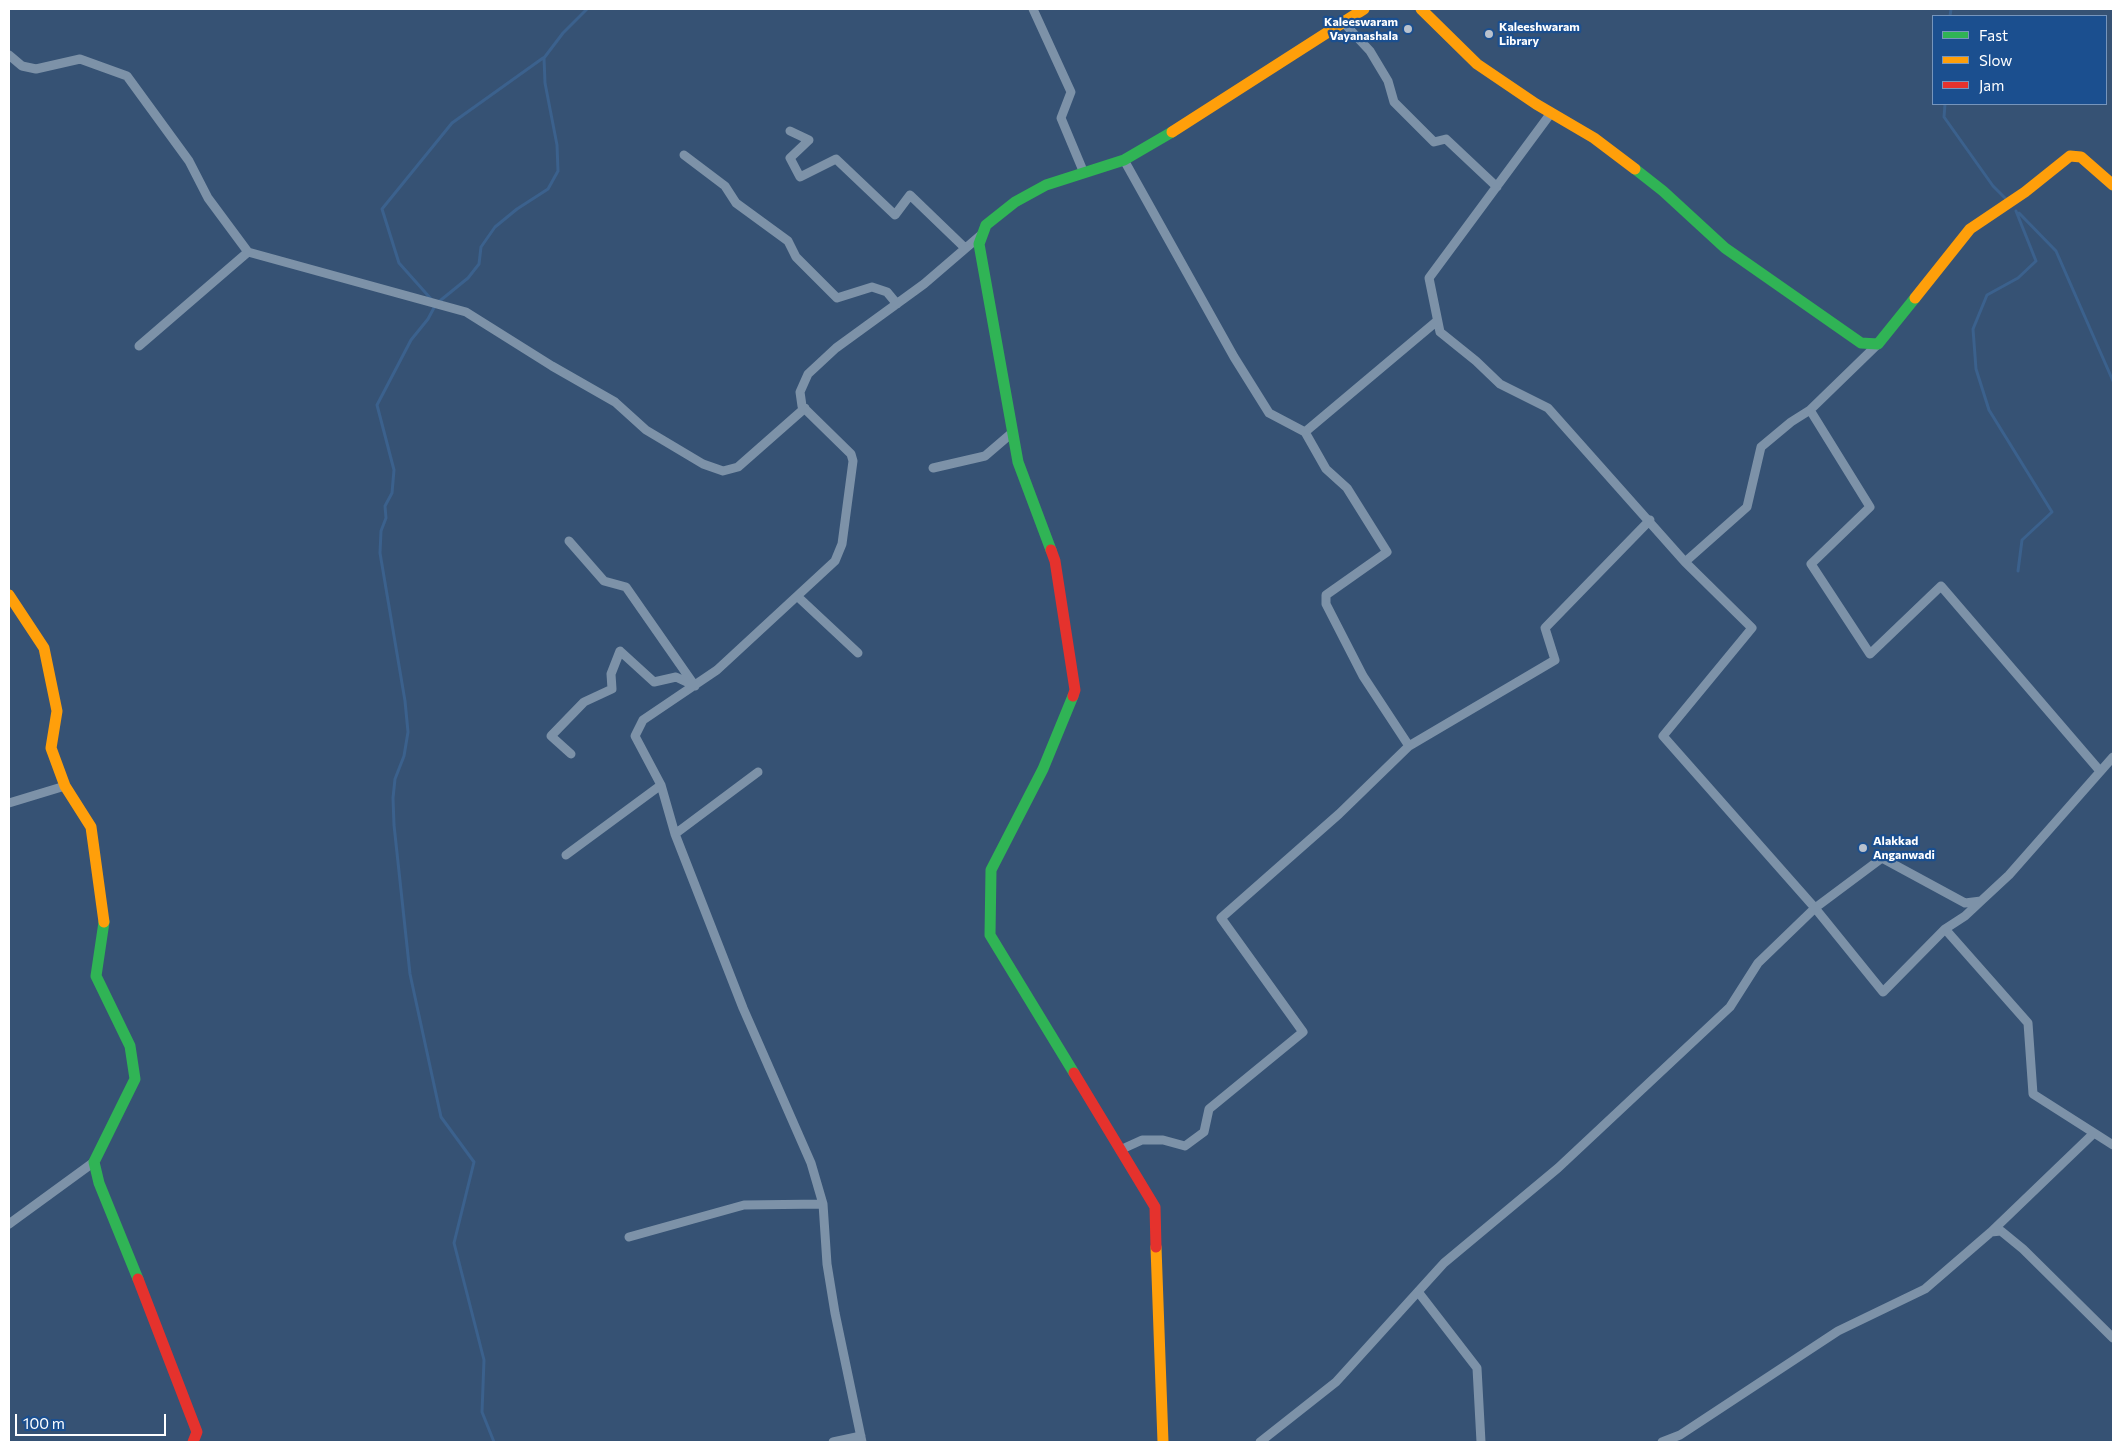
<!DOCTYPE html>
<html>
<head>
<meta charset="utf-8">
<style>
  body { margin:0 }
  #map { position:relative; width:2122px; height:1451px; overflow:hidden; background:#365274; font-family:Commissioner,sans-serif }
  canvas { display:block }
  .frame { position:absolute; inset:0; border:10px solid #fff; pointer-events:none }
  .legend { position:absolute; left:1932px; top:15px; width:175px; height:90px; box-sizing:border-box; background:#1b4f8f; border:1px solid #7695bc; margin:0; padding:6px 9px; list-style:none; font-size:15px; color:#fff }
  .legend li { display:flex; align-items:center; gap:10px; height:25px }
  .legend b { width:25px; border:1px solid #7695bc }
  .scale { position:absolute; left:15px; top:1414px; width:151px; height:22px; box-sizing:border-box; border:2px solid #fff; border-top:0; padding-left:6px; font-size:15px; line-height:18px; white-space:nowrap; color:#fff; -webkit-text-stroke:4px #1b4f8f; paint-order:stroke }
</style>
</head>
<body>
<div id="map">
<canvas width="2122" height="1451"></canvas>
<div class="frame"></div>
<ul class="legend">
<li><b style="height:6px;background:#30b455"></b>Fast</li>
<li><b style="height:6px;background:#ff9f0a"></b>Slow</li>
<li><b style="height:6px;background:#e5322d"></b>Jam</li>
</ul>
<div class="scale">100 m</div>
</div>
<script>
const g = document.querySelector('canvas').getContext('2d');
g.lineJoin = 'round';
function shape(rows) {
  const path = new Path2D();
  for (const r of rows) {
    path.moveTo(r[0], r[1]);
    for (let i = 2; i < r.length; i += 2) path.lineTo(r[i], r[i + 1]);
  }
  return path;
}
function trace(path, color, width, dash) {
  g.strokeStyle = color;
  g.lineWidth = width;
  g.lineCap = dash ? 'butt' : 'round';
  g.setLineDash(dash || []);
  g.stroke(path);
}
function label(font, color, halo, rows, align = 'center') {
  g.font = font + ' Commissioner,sans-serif';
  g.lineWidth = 4.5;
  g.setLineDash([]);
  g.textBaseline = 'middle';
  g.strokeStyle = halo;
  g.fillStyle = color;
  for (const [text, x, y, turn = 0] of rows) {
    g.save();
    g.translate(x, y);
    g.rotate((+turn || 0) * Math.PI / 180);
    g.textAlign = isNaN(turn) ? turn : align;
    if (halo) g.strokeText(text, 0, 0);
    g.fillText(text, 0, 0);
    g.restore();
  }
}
const stream = shape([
  [1950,16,1951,9],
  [1945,104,1944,117,1993,186,2006,199],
  [2016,211,2036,261,2018,278,1987,295,1973,329,1976,369,1989,410,2052,512,2022,540,2018,571],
  [2019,213,2056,251,2113,381],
  [432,300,399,263,382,209,452,123,543,58],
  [494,1442,482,1412,484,1360,454,1243,474,1162,441,1117,410,974,394,825,393,798,395,779,404,756,408,732,405,701,380,553,381,531,386,518,385,506,392,493,394,470,377,405,411,340,428,319,436,304,468,278,479,264,481,247,495,227,517,209,548,189,558,171,557,145,545,83,544,58,563,33,587,9]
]);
const street = shape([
  [1033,9,1071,92,1061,118,1084,173],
  [1343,22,1370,51,1388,81,1394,102,1434,142,1446,139,1497,187],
  [9,55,22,66,36,69,80,59,127,76,189,161,208,198,248,252,466,312,552,366,615,402,646,430,703,464,723,471,738,467,805,408],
  [1551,113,1429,278,1440,332,1476,361,1500,384,1548,408,1685,562,1747,507,1761,447,1791,422,1810,410,1878,344],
  [790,131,809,140,790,158,800,177,836,159,895,215,910,195,965,248],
  [684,155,725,186,736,203,788,241,796,257,837,298,872,287,887,292,897,304],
  [139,346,248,252],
  [1810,410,1870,507,1811,564,1870,654,1941,586,2100,771],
  [1305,432,1437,321],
  [933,468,985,456,1013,432],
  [569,541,604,581,626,587,695,686],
  [1685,562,1752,628,1663,736,1815,908,1883,992,1945,929,2028,1023,2033,1094,2113,1145],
  [797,596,858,653],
  [1409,746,1555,660,1545,628,1650,520],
  [571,754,551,736,584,702,612,689,611,674,620,651,654,682,676,677,695,686],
  [9,803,65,786],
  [675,834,758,772],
  [566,855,661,785],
  [1945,929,1965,916,1981,901],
  [1120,1150,1142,1140,1163,1140,1185,1146,1204,1132,1209,1109,1303,1032,1221,918,1339,814,1409,746,1363,676,1326,604,1326,595,1387,552,1347,488,1326,469,1305,432,1269,413,1234,357,1124,160],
  [9,1224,94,1162],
  [1991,1232,2094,1133],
  [629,1237,744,1205,823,1204],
  [1419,1293,1477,1368,1481,1442],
  [833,1442,861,1436],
  [862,1442,835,1313,827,1264,823,1204,811,1163,743,1008,675,834,661,785,635,736,643,720,717,670,835,561,842,544,853,461,851,454,802,406,800,392,808,374,836,348,924,284,981,235],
  [1260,1442,1336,1382,1444,1263,1558,1168,1730,1007,1758,963,1815,908,1882,858,1965,903,1981,901,2009,875,2113,757],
  [1662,1442,1680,1435,1838,1331,1925,1289,1991,1232,2001,1231,2023,1249,2113,1338]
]);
const fast = shape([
  [1635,169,1663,191,1725,248,1861,343,1878,344,1915,298],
  [1051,550,1018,462,979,244,986,225,1015,202,1046,185,1124,160,1172,132],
  [1073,696,1043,769,991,870,990,935,1074,1073],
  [104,922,96,976,130,1046,135,1079,94,1162,99,1183,138,1279]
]);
const slow = shape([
  [1421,9,1477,64,1536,104,1594,138,1635,169],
  [1172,132,1364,9],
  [1915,298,1970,229,2025,192,2070,156,2081,157,2113,185],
  [9,595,44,648,57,711,51,748,65,786,91,827,104,922],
  [1156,1247,1163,1442]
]);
const jam = shape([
  [1051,550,1055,561,1075,690,1073,696],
  [1074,1073,1155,1207,1156,1247],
  [138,1279,197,1432,193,1442]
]);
const markers = [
  [1408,29,5,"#b9c2ce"],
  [1489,34,5,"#b9c2ce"],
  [1863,848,5,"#b9c2ce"]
];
const poiNames = [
  ["Kaleeswaram",1398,22,"right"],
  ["Vayanashala",1398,36,"right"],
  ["Kaleeshwaram",1499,27],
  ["Library",1499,41],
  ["Alakkad",1873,841],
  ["Anganwadi",1873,855]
];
trace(stream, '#3b618d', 3);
trace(street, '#7d92a8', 9);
trace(fast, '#30b455', 11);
trace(slow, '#ff9f0a', 11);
trace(jam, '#e5322d', 11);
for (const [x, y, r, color] of markers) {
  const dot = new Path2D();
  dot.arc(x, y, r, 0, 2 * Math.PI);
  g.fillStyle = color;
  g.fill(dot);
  trace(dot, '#1b4f8f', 2);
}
label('bold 12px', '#fff', '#1b4f8f', poiNames, 'left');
</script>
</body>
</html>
